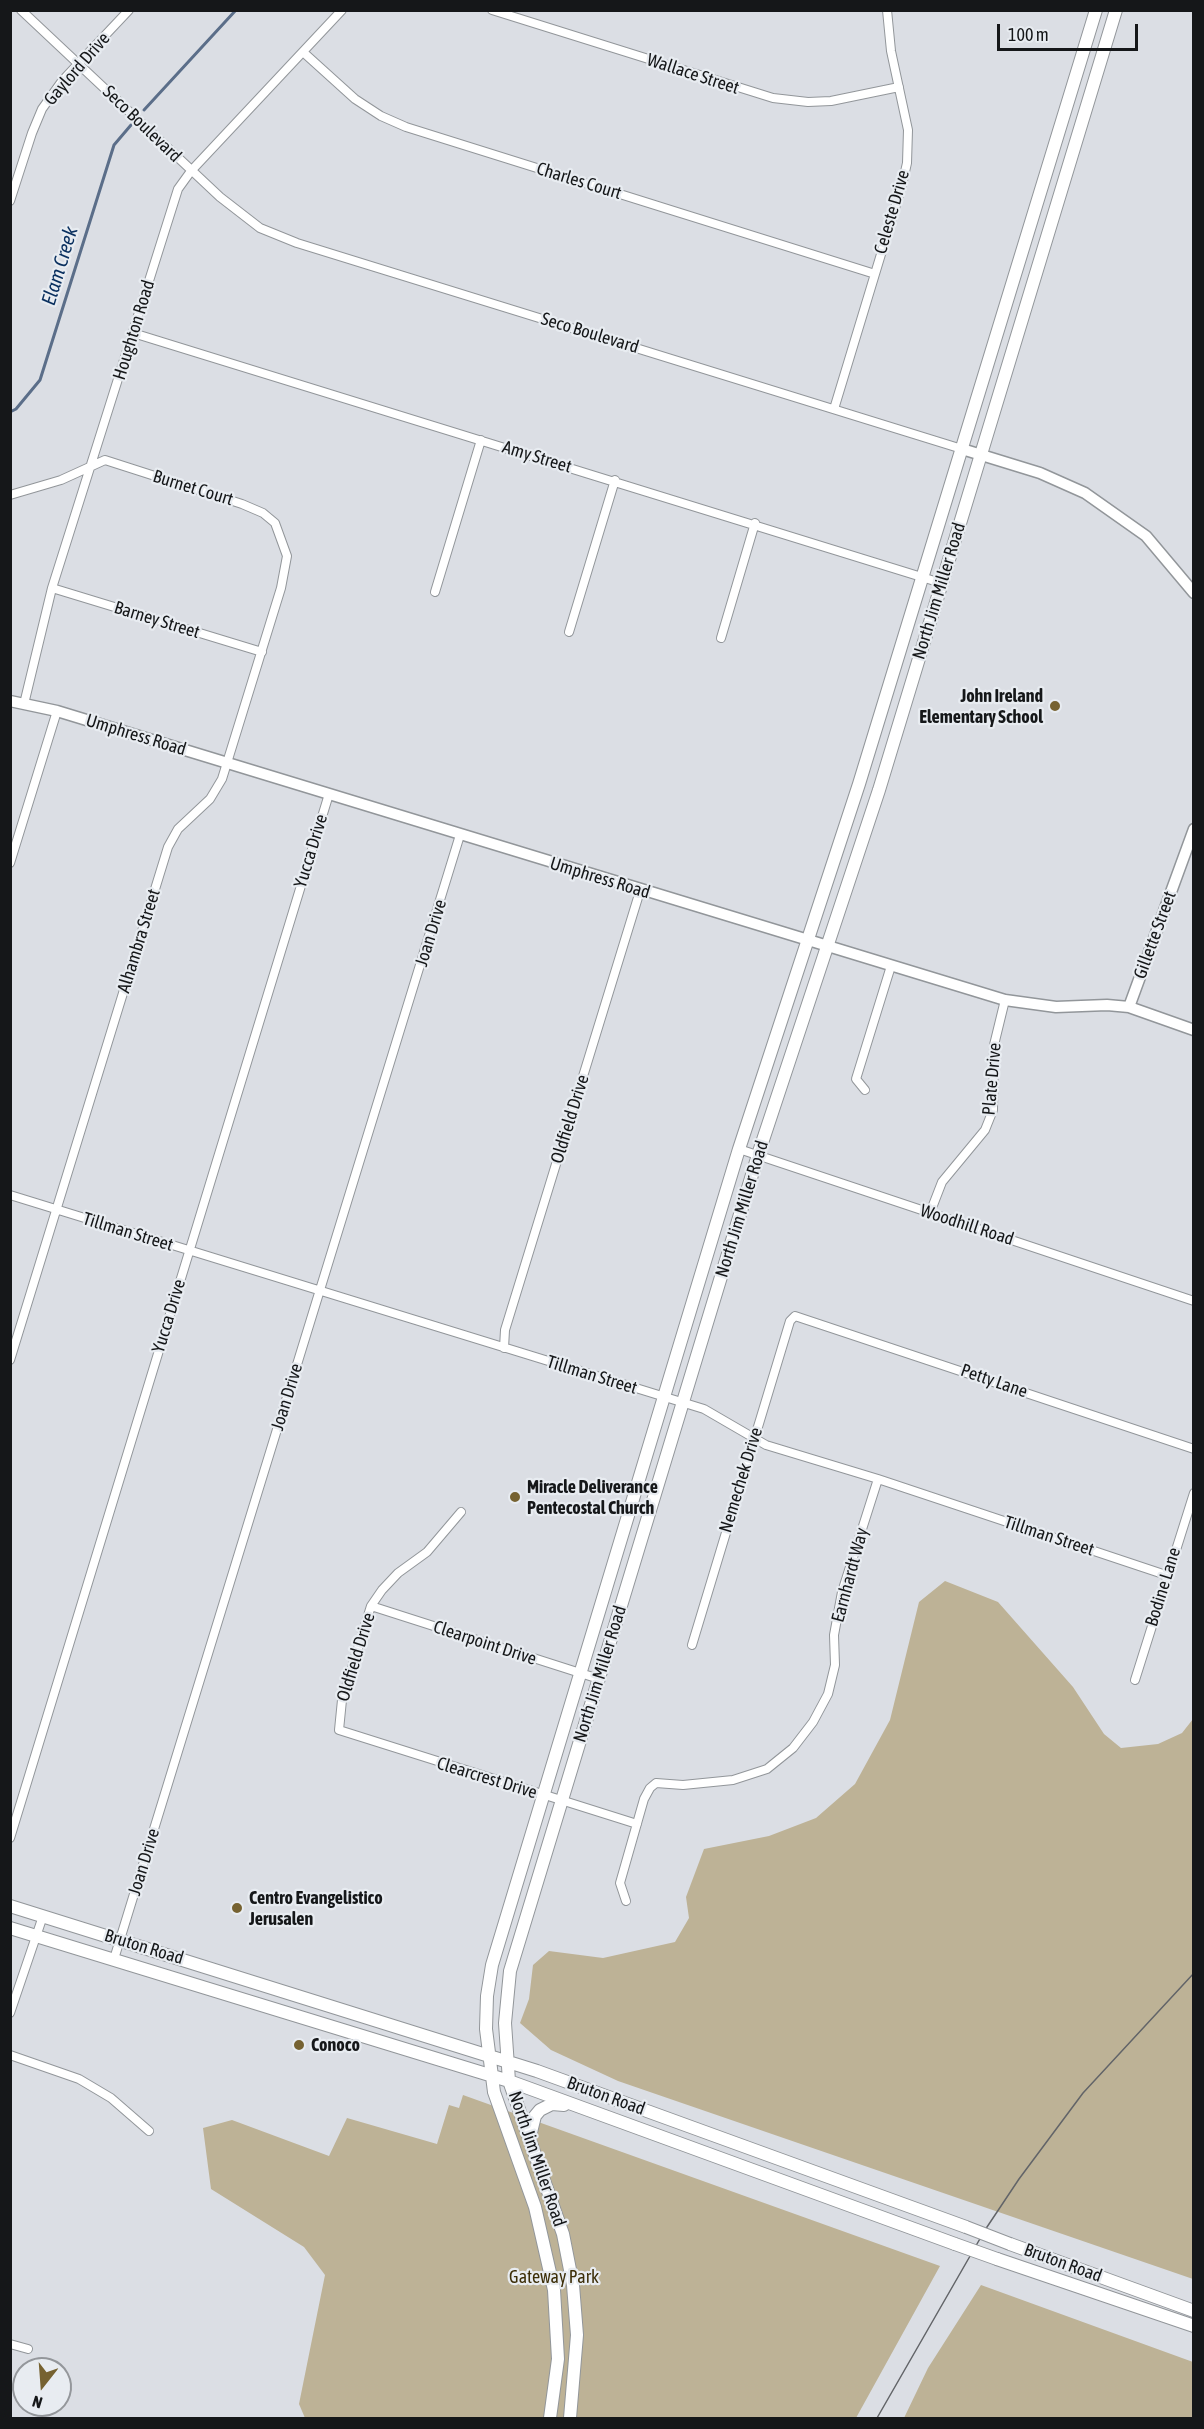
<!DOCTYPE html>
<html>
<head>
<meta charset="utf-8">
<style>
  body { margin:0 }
  #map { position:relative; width:1204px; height:2429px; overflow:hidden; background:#dbdee4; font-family:"Asap Condensed",sans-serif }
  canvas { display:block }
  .frame { position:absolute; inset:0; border:12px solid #151719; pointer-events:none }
  .north { position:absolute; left:12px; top:2357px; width:60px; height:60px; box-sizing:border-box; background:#e8ecf1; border:2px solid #94979b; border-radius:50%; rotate:197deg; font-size:16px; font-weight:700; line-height:24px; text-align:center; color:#151719 }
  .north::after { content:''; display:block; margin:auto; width:21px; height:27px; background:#766231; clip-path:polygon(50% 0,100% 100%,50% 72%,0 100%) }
  .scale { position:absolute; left:997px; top:24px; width:141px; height:27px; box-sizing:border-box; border:3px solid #151719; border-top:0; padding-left:8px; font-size:18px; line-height:21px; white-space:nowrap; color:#151719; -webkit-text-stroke:4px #e8ecf1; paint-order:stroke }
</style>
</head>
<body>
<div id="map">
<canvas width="1204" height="2429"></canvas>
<div class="frame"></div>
<div class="north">N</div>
<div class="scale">100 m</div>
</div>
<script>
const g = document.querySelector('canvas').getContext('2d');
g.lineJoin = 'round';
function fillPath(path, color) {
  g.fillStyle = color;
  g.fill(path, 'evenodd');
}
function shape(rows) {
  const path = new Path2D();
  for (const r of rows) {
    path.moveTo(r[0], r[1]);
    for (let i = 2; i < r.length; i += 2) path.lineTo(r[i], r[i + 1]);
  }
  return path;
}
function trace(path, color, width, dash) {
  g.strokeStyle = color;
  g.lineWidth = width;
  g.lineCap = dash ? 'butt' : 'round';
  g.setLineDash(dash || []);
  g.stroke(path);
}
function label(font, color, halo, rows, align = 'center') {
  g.font = font + ' "Asap Condensed",sans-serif';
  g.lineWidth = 4.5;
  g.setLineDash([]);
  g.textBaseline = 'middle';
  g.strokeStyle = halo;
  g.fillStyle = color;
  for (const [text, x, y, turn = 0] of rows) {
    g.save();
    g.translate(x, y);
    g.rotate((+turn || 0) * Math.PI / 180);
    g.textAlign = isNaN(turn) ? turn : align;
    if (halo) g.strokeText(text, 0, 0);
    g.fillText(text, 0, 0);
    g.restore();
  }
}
const green = shape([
  [945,1581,998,1602,1073,1687,1104,1734,1121,1748,1158,1744,1182,1733,1193,1719,1193,2279,618,2081,551,2050,520,2023,529,1999,533,1965,549,1951,603,1958,675,1942,689,1918,686,1897,704,1849,769,1836,816,1818,855,1784,890,1720,919,1602],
  [463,2095,940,2266,856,2418,305,2418,299,2404,325,2275,304,2247,211,2189,203,2128,232,2120,329,2156,347,2118,437,2144,449,2105,459,2108],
  [981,2285,1193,2362,1193,2418,904,2418,928,2368]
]);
const stream = shape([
  [144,110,236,10],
  [10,412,16,409,40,380,114,145,131,125]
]);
const minor = shape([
  [21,10,220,197,260,228,297,243,962,449],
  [492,10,773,98,808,102,831,101,899,87],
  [303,52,355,99,381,116,406,127,875,274],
  [10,201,32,133,42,109,62,81,129,10],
  [133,333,941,583],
  [834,409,902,185,907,163,908,130,891,51,887,10],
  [10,495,61,480,105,460,242,504,263,513,275,523,287,556,281,588,222,779,210,799,178,829,168,847,10,1360],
  [52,588,262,652],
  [435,592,481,440],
  [569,632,615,480],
  [721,638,755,523],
  [24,704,52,588,178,189,191,171,342,10],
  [10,863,57,711],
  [865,1090,856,1079,891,966],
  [739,1149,1194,1301],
  [10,1195,704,1409,766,1445,878,1479,1166,1575],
  [930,1213,942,1182,985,1130,993,1110,994,1045,1005,1000],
  [504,1348,505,1330,640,891],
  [461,1512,427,1552,398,1573,382,1590,371,1606,342,1700,339,1730,637,1824],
  [371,1606,599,1679],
  [692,1645,790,1321,795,1316,1194,1449],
  [1135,1680,1194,1493],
  [10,1838,329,794],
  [626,1901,620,1883,644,1799,650,1788,656,1783,683,1785,733,1780,767,1769,793,1748,813,1722,828,1694,835,1665,834,1635,842,1592,878,1479],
  [114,1959,460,835],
  [10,2013,43,1916],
  [10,2055,79,2079,111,2098,149,2131],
  [10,2344,28,2349]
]);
const tertiary = shape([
  [962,449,1040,473,1085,493,1146,536,1194,593],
  [10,701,57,711,1005,1000,1056,1007,1107,1005,1129,1007,1194,1030],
  [1129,1007,1194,829]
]);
const secondary = shape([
  [10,1906,537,2071,966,2227],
  [10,1928,509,2081,955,2244],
  [530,2136,535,2116,540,2110,552,2104,564,2105],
  [1010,2244,1194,2311],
  [997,2259,1194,2326],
  [550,2418,558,2359,554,2290,535,2207,494,2092,486,2029,487,1996,492,1965,739,1149,859,784,1096,10],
  [570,2418,577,2335,573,2285,563,2234,509,2081,505,2023,510,1971,758,1155,879,790,1116,10]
]);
const tram = shape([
  [877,2418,985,2230,1019,2179,1083,2093,1194,1973]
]);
const secondaryBridge = shape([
  [966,2227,1010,2244],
  [955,2244,997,2259]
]);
const markers = [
  [1055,706,6,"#766231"],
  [515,1497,6,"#766231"],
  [237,1908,6,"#766231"],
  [299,2045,6,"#766231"]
];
const streetNames = [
  ["Gaylord Drive",77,69,-49],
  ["Wallace Street",693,74,18],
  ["Seco Boulevard",142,124,44],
  ["Charles Court",579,181,17],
  ["Celeste Drive",892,212,-74],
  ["Houghton Road",134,330,-73],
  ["Seco Boulevard",590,333,17],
  ["Amy Street",537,457,17],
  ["Burnet Court",193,488,17],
  ["North Jim Miller Road",939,591,-73],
  ["Barney Street",157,620,17],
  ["Umphress Road",136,735,17],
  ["Yucca Drive",311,851,-73],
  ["Umphress Road",600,878,17],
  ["Joan Drive",431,933,-73],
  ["Gillette Street",1155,935,-70],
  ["Alhambra Street",139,941,-73],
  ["Plate Drive",992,1079,-85],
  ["Oldfield Drive",570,1119,-73],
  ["North Jim Miller Road",742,1209,-73],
  ["Woodhill Road",967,1225,18],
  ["Tillman Street",128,1232,17],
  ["Yucca Drive",169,1316,-73],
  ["Tillman Street",592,1375,17],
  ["Petty Lane",994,1381,19],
  ["Joan Drive",287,1397,-73],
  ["Nemechek Drive",741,1480,-73],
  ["Tillman Street",1049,1536,18],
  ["Earnhardt Way",850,1575,-75],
  ["Bodine Lane",1163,1587,-73],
  ["Clearpoint Drive",485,1643,18],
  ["Oldfield Drive",356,1657,-73],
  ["North Jim Miller Road",600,1674,-73],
  ["Clearcrest Drive",487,1778,17],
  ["Joan Drive",144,1862,-73],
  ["Bruton Road",144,1947,17],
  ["Bruton Road",606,2096,20],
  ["North Jim Miller Road",537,2159,71],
  ["Bruton Road",1063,2263,20]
];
const poiNames = [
  ["John Ireland",1043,696,"right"],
  ["Elementary School",1043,717,"right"],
  ["Miracle Deliverance",527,1487],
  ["Pentecostal Church",527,1508],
  ["Centro Evangelistico",249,1898],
  ["Jerusalen",249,1919],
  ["Conoco",311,2045]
];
const parkNames = [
  ["Gateway Park",554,2277]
];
const waterNames = [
  ["Elam Creek",60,266,-73]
];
fillPath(green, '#bdb296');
trace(stream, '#5b6e89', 3);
trace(minor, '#92969a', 10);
trace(tertiary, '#92969a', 13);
trace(secondary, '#92969a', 14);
trace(minor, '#fff', 8);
trace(tertiary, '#fff', 10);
trace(secondary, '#fff', 12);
trace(tram, '#626468', 1.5);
trace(secondaryBridge, '#92969a', 14, []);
trace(secondaryBridge, '#fff', 12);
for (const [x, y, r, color] of markers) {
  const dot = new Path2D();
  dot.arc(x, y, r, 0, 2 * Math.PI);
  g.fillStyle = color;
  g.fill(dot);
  trace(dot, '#e8ecf1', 2);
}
label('18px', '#151719', '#e8ecf1', streetNames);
label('bold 18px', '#151719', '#e8ecf1', poiNames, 'left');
label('18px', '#3c2e08', '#e8ecf1', parkNames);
label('italic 20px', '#0a305f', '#e8ecf1', waterNames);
</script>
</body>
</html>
